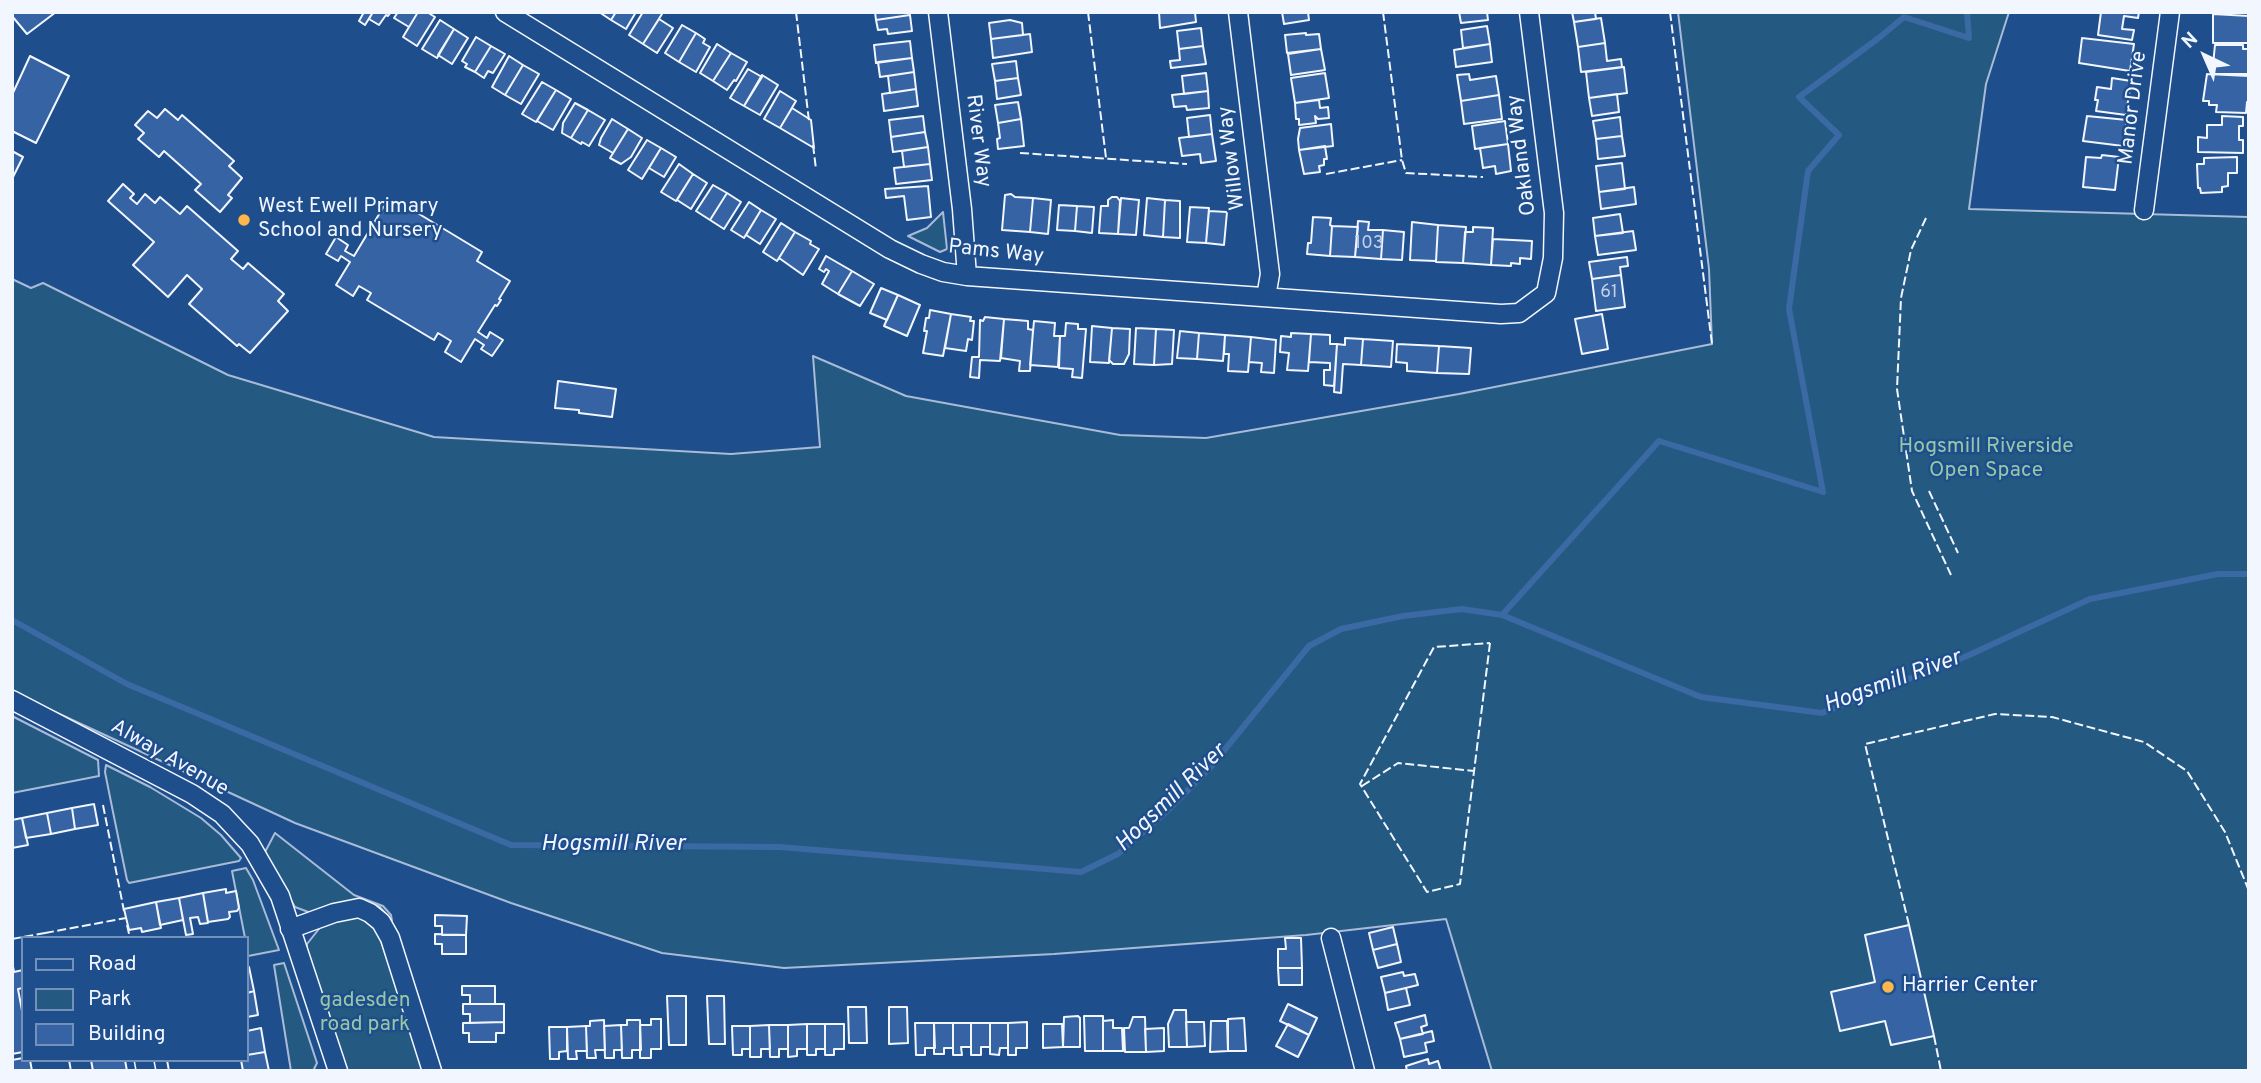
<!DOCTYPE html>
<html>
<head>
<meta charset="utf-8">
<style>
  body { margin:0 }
  #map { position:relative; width:2261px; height:1083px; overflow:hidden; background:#1f4e8c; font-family:Overpass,sans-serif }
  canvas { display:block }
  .frame { position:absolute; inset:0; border:14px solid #f2f6ff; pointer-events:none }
  .legend { position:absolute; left:21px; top:936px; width:228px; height:126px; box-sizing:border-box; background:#1f4e8c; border:2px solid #7391ba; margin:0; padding:9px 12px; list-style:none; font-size:21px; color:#f2f6ff }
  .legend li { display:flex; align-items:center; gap:14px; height:35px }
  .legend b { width:35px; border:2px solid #7391ba }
  .north { position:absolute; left:2170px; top:21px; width:70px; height:70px; -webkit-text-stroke:5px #1f4e8c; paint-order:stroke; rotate:316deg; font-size:19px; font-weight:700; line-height:28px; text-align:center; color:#f2f6ff }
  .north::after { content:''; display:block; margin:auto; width:24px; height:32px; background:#f2f6ff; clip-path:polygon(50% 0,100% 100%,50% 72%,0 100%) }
</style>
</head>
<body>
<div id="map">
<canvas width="2261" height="1083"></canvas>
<div class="frame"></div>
<ul class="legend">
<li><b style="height:9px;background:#1f4e8c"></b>Road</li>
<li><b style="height:19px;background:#245a82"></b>Park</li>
<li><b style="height:19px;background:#3563a3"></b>Building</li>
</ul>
<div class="north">N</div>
</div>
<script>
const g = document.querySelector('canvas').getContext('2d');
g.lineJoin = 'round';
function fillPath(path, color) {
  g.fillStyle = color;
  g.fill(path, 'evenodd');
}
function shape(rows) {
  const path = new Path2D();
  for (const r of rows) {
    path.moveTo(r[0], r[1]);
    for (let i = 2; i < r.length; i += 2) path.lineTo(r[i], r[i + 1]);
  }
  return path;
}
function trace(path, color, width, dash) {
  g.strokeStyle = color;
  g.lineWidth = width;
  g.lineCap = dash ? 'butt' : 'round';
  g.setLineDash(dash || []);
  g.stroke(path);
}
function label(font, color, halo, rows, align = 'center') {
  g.font = font + ' Overpass,sans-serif';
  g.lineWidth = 5;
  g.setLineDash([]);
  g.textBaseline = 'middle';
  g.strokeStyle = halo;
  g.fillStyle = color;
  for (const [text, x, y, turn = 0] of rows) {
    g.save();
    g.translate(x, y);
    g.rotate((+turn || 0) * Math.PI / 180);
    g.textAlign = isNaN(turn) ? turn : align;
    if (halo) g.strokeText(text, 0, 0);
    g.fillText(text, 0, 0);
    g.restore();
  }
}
const green = shape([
  [1678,12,2009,12,1986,84,1969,209,2249,217,2249,1071,1492,1071,1446,919,1306,935,1054,954,784,968,662,953,511,903,295,823,12,692,12,279,31,288,43,283,228,375,434,437,731,454,820,447,813,356,906,396,1120,435,1206,438,1459,394,1712,344,1709,269,1678,12],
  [943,212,947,249,940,252,908,236,927,228,943,212],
  [12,716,98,760,99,776,12,793,12,716],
  [106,765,150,787,201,818,221,835,241,858,239,861,129,883,127,880,113,812,105,772,106,765],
  [275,833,354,895,383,906,391,915,392,921,378,905,367,902,359,901,311,913,295,907,264,854,275,833],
  [246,868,253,880,279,950,248,956,247,938,245,938,232,871,246,868],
  [359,917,371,923,378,932,424,1071,344,1071,307,957,307,944,322,925,347,918,359,917],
  [284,963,317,1063,313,1071,291,1071,274,965,284,963]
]);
const stream = shape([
  [1502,615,1659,441,1823,492,1789,309,1808,171,1839,135,1799,97,1880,37,1904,17,1969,38,1967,12],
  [12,620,127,684,511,845,780,847,1081,872,1118,854,1167,811,1209,769,1309,646,1341,629,1403,616,1462,609,1502,615,1701,697,1822,713,1967,656,2090,599,2218,574,2249,574]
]);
const building = shape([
  [12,12,56,12,27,34,12,16,12,12],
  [364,12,373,12,365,25,359,21,364,12],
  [373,12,391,12,388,16,386,15,379,25,369,19,373,12],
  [398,12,418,12,409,27,394,18,398,12],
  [418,12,427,12,435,17,417,46,403,37,418,12],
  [599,12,616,12,611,20,599,12],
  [616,12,636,12,626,29,611,20,616,12],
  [643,12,659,12,662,14,643,44,629,35,643,12],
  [875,12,909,12,910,15,876,20,875,12],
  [1159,12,1195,12,1196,22,1160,28,1159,12],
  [1282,12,1308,12,1309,20,1284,24,1282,12],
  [1459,12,1487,12,1488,20,1461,23,1459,12],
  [1572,12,1595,12,1596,19,1574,22,1572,12],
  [2101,12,2139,12,2138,18,2124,16,2122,29,2134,30,2132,40,2098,35,2101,12],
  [2213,14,2249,16,2249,43,2213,43,2213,14],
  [910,15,912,31,888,34,887,29,878,30,876,20,910,15],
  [1601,18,1605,43,1578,47,1574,22,1601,18],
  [659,19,673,28,657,53,643,44,659,19],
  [440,20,454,29,437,58,422,49,440,20],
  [1010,20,1022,23,1023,35,991,39,989,23,1010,20],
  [682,25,696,33,679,62,665,53,682,25],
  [1487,26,1490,44,1463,48,1461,30,1487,26],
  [1201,28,1203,46,1179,49,1177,31,1201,28],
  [454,29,468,38,452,64,438,55,454,29],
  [696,33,705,39,703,43,710,47,696,72,679,62,696,33],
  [1306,33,1306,35,1319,34,1321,49,1287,53,1285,35,1306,33],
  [1030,34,1032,52,993,58,991,39,1030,34],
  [476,37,491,46,475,72,465,67,467,64,462,61,476,37],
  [2082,38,2134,44,2130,71,2079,63,2082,38],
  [910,41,912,58,876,63,874,45,910,41],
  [1605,43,1607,61,1621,59,1622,67,1581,72,1578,47,1605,43],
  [717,44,731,53,713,81,700,73,717,44],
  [1490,44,1492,62,1456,67,1454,50,1490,44],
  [2215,45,2243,45,2243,49,2249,49,2249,74,2212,74,2215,45],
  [491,46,505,54,493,73,488,71,484,78,475,72,491,46],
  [1203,46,1206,64,1171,68,1170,61,1180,60,1179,49,1203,46],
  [1321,49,1325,70,1291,75,1288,54,1321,49],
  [731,53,747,62,736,81,734,80,727,90,713,81,731,53],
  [30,56,69,76,36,143,12,131,12,95,30,56],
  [509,56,523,65,505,95,492,87,509,56],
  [912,58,914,72,880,77,878,62,912,58],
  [1016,61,1018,78,995,81,992,64,1016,61],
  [523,65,539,74,521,104,505,95,523,65],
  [1624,67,1627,93,1589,98,1586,72,1624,67],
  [748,69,762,77,744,106,730,98,748,69],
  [914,72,916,89,890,93,888,76,914,72],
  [1206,73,1208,91,1184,94,1182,76,1206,73],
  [1325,73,1329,98,1295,103,1291,78,1325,73],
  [1469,74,1470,80,1496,76,1499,95,1461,101,1457,75,1469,74],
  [2207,74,2249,76,2249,102,2247,102,2246,113,2216,112,2217,105,2209,105,2209,101,2203,101,2207,74],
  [762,75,778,85,760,115,744,106,762,75],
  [1018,78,1021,95,997,99,995,81,1018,78],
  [2112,78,2131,81,2126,115,2096,111,2098,100,2095,100,2097,87,2111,89,2112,78],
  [542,82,556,90,536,122,522,114,542,82],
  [916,89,918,106,884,111,882,94,916,89],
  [556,90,571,99,553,130,537,121,556,90],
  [780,91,796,101,780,128,764,119,780,91],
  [1208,91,1209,108,1187,110,1186,106,1174,107,1172,95,1208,91],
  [1617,94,1619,112,1592,116,1589,98,1617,94],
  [1499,95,1502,119,1464,124,1461,101,1499,95],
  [1319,100,1320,108,1328,107,1329,118,1318,119,1315,116,1316,123,1299,125,1299,119,1296,119,1295,103,1319,100],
  [1018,102,1021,119,998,123,995,105,1018,102],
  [575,103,588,110,571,138,562,133,563,123,575,103],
  [792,108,811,120,814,148,780,128,792,108],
  [165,109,178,120,182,115,234,161,229,166,242,178,228,195,232,198,220,212,195,190,201,184,164,151,159,157,138,139,144,133,135,125,148,111,157,118,165,109],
  [588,110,605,120,589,146,582,142,581,144,571,138,588,110],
  [1210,115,1212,134,1189,137,1187,118,1210,115],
  [923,116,925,132,891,137,889,120,923,116],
  [2087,116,2127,120,2123,146,2083,141,2087,116],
  [2222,116,2243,117,2243,126,2239,126,2239,140,2243,140,2243,153,2198,152,2198,137,2207,138,2207,125,2222,125,2222,116],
  [1620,117,1622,136,1596,139,1593,121,1620,117],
  [612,119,628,129,613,153,599,145,601,138,612,119],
  [1021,119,1024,146,998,149,997,139,1000,138,998,123,1021,119],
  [1505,121,1508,144,1475,149,1472,126,1505,121],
  [1331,124,1333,146,1299,150,1298,139,1300,128,1331,124],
  [628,129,642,138,631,157,621,164,610,158,628,129],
  [925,132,928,147,893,152,891,137,925,132],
  [1212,134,1216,161,1201,163,1200,154,1182,156,1179,138,1212,134],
  [1622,136,1625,156,1598,159,1596,139,1622,136],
  [647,140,661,148,642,179,628,170,647,140],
  [1508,144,1511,171,1496,174,1495,166,1483,168,1480,148,1508,144],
  [1325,146,1327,159,1324,159,1324,165,1319,166,1320,172,1304,174,1299,150,1325,146],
  [928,147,930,164,904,167,902,151,928,147],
  [661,148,676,157,664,177,649,168,661,148],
  [12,151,23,157,12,179,12,151],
  [2102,155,2119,157,2115,190,2083,187,2086,157,2101,158,2102,155],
  [2237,157,2237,173,2228,173,2228,186,2222,187,2222,192,2201,193,2200,188,2198,188,2197,164,2204,164,2204,158,2237,157],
  [1622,163,1625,189,1599,192,1596,166,1622,163],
  [679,164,693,174,676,201,661,192,679,164],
  [930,164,932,180,896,184,894,168,930,164],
  [693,174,707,183,691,209,677,200,693,174],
  [123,184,134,194,130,198,137,204,145,194,155,203,160,197,180,214,187,206,238,251,231,259,243,269,248,263,284,294,278,301,288,311,250,353,239,344,237,346,189,304,202,289,187,275,168,297,133,265,154,242,108,201,123,184],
  [713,185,727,193,710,220,696,211,713,185],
  [928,186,931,217,907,220,904,196,886,198,885,189,928,186],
  [1634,187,1636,204,1601,209,1599,192,1634,187],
  [727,193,741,202,724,229,710,220,727,193],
  [1011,194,1015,197,1033,198,1030,232,1002,230,1005,195,1011,194],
  [1112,197,1117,197,1120,201,1118,234,1099,233,1101,206,1108,206,1108,200,1112,197],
  [1033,198,1051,200,1048,234,1030,232,1033,198],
  [1121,198,1139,200,1136,235,1118,234,1121,198],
  [1147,198,1165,200,1163,237,1144,235,1147,198],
  [396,200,482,252,477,261,510,281,499,299,501,300,497,306,495,305,478,332,487,338,490,332,503,340,492,356,481,349,484,345,475,339,461,362,445,352,451,341,438,333,434,340,367,300,371,293,359,286,353,296,336,285,350,262,341,256,338,261,326,254,336,237,348,245,345,251,354,256,384,206,390,209,396,200],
  [1165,200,1180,201,1180,238,1163,237,1165,200],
  [749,202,761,210,744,238,731,230,749,202],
  [1059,205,1077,206,1075,231,1057,230,1059,205],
  [1077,206,1094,207,1092,233,1075,231,1077,206],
  [1190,207,1209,208,1206,243,1187,242,1190,207],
  [761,210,776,219,760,244,746,235,761,210],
  [1209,211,1227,212,1224,245,1206,243,1209,211],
  [1620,214,1623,233,1595,236,1593,218,1620,214],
  [1313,217,1331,218,1330,225,1332,226,1330,256,1307,254,1308,243,1311,243,1313,217],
  [1358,221,1369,222,1368,230,1383,230,1381,259,1355,257,1358,221],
  [1412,222,1438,225,1436,261,1410,260,1412,222],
  [781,223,795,232,777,261,763,252,781,223],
  [1438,225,1466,227,1463,263,1436,262,1438,225],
  [1332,226,1358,227,1355,257,1330,256,1332,226],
  [1473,227,1493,228,1491,265,1463,263,1465,232,1473,232,1473,227],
  [1383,230,1404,232,1402,260,1381,259,1383,230],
  [1633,231,1636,250,1598,255,1595,236,1633,231],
  [795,232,811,241,810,244,819,249,803,275,779,258,795,232],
  [1493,239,1532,241,1531,259,1520,258,1520,264,1511,263,1511,266,1491,265,1493,239],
  [826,256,852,271,838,294,822,284,829,271,826,269,824,272,819,269,826,256],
  [1627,257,1628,266,1620,267,1621,275,1592,279,1589,262,1627,257],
  [852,271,874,284,860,306,838,294,852,271],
  [1621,275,1625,307,1596,311,1592,279,1621,275],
  [881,288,898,295,887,320,870,313,881,288],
  [898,295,920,305,907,336,884,326,898,295],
  [930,310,951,314,943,356,923,353,927,331,924,331,926,318,929,318,930,310],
  [951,314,971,317,970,321,974,321,972,340,968,339,966,351,945,348,951,314],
  [1602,314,1608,349,1582,354,1575,319,1602,314],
  [985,317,1004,319,1000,361,980,360,979,378,970,377,972,357,979,357,980,320,983,321,985,317],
  [1004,319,1028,321,1028,329,1033,330,1030,371,1019,371,1020,361,1001,358,1004,319],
  [1034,321,1055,323,1054,336,1060,336,1058,367,1030,365,1034,321],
  [1066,323,1078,324,1078,329,1086,329,1082,378,1072,377,1073,369,1059,368,1060,336,1065,336,1066,323],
  [1092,326,1112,328,1109,363,1090,362,1092,326],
  [1112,328,1130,329,1129,354,1124,364,1113,364,1109,360,1112,328],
  [1136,328,1156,329,1154,365,1134,364,1136,328],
  [1156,329,1174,330,1172,364,1154,365,1156,329],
  [1180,331,1199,333,1197,359,1177,358,1180,331],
  [1199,333,1225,335,1223,361,1197,359,1199,333],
  [1291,333,1311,334,1308,371,1287,370,1289,353,1280,352,1281,336,1291,337,1291,333],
  [1311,334,1330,335,1330,344,1337,344,1334,386,1324,385,1324,370,1330,370,1330,363,1309,362,1311,334],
  [1225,335,1251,337,1248,372,1228,371,1229,354,1224,354,1225,335],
  [1251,337,1276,340,1274,373,1261,372,1262,363,1249,362,1251,337],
  [1345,338,1363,339,1361,365,1343,364,1341,393,1334,392,1337,344,1345,345,1345,338],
  [1363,339,1393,341,1391,367,1361,365,1363,339],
  [1397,344,1439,346,1437,373,1407,371,1407,363,1396,362,1397,344],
  [1439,346,1471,348,1469,374,1437,373,1439,346],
  [558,381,616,389,612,417,579,413,579,410,555,408,558,381],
  [94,804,98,825,75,829,72,808,94,804],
  [72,808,75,829,51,834,47,813,72,808],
  [47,813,51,834,26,838,22,818,47,813],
  [22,818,28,845,12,848,12,820,22,818],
  [226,889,226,893,236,891,239,908,237,911,229,912,230,917,228,919,208,922,203,893,226,889],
  [203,893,208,923,200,924,198,917,190,918,193,934,186,935,179,898,203,893],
  [179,898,183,920,160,925,156,902,179,898],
  [156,902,161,928,142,932,141,928,129,930,124,909,156,902],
  [435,915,467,916,466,935,442,935,442,926,435,926,435,915],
  [1909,925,1934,1036,1891,1045,1885,1021,1840,1031,1831,992,1875,982,1865,935,1909,925],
  [1393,927,1397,944,1373,950,1369,933,1393,927],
  [435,934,466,935,466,954,442,954,442,944,435,944,435,934],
  [1285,938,1301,938,1302,968,1278,968,1278,949,1286,949,1285,938],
  [1397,944,1401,962,1378,968,1373,950,1397,944],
  [12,961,14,972,23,970,23,988,18,989,23,1016,23,1052,12,1054,12,961],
  [249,967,254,991,247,993,247,968,249,967],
  [1278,968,1302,968,1302,985,1279,985,1278,968],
  [1403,972,1404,976,1415,974,1418,985,1385,993,1381,977,1403,972],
  [462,986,495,986,495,1004,470,1004,470,995,462,995,462,986],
  [1406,988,1410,1005,1388,1010,1385,993,1406,988],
  [254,991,258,1015,247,1017,247,993,254,991],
  [667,996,686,996,686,1045,669,1045,667,996],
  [707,996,724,996,725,1044,709,1044,707,996],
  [463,1004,504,1004,504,1022,470,1023,470,1014,463,1014,463,1004],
  [1288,1004,1317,1018,1309,1035,1280,1021,1288,1004],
  [848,1007,866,1007,867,1043,849,1043,848,1007],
  [889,1007,907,1007,908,1043,889,1044,889,1007],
  [1174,1010,1186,1010,1187,1047,1169,1047,1168,1024,1174,1010],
  [1425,1015,1427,1025,1421,1027,1423,1034,1400,1039,1395,1023,1425,1015],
  [1078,1016,1080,1018,1080,1047,1063,1047,1064,1017,1078,1016],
  [1084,1016,1103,1016,1103,1051,1085,1051,1084,1016],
  [1133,1017,1145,1017,1146,1052,1125,1052,1124,1028,1129,1028,1133,1017],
  [1244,1018,1246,1051,1228,1051,1228,1019,1244,1018],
  [651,1019,661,1019,661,1049,651,1049,651,1058,640,1058,640,1025,651,1025,651,1019],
  [604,1020,605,1050,595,1050,596,1058,587,1058,586,1026,590,1026,590,1021,604,1020],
  [627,1020,640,1020,641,1050,632,1050,632,1058,622,1058,621,1025,627,1025,627,1020],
  [1113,1020,1113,1028,1122,1028,1123,1051,1103,1051,1103,1021,1113,1020],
  [1211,1021,1227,1021,1228,1051,1210,1052,1211,1021],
  [504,1022,504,1033,496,1033,496,1042,469,1042,469,1033,463,1033,463,1023,504,1022],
  [1027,1022,1027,1048,1016,1048,1016,1055,1008,1055,1008,1023,1027,1022],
  [1186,1022,1204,1022,1205,1046,1187,1047,1186,1022],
  [915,1023,934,1023,935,1048,925,1048,925,1055,916,1055,915,1023],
  [934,1023,953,1023,953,1048,944,1048,944,1054,934,1054,934,1023],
  [953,1023,971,1023,971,1047,961,1047,962,1055,953,1055,953,1023],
  [971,1023,990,1023,990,1047,981,1047,981,1055,971,1055,971,1023],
  [990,1023,1008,1023,1008,1048,1000,1048,999,1055,990,1054,990,1023],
  [807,1024,807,1049,797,1049,797,1056,788,1057,788,1025,807,1024],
  [807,1024,825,1024,825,1049,816,1049,816,1055,807,1055,807,1024],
  [825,1024,844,1024,844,1049,834,1049,834,1055,825,1055,825,1024],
  [1043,1024,1062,1024,1063,1047,1043,1048,1043,1024],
  [1288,1024,1309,1035,1298,1057,1276,1046,1288,1024],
  [621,1025,622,1050,614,1050,614,1058,605,1058,604,1026,621,1025],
  [769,1025,770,1049,761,1049,761,1057,750,1057,750,1026,769,1025],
  [769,1025,788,1025,788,1049,779,1049,779,1057,770,1057,769,1025],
  [586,1026,587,1051,576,1051,577,1059,568,1059,567,1027,586,1026],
  [732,1026,750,1026,750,1049,742,1049,742,1055,733,1055,732,1026],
  [549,1027,567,1027,567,1051,559,1052,559,1059,550,1059,549,1027],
  [261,1028,265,1052,247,1055,247,1031,261,1028],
  [1164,1028,1164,1051,1146,1052,1145,1029,1164,1028],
  [1432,1031,1434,1041,1425,1043,1427,1052,1404,1057,1400,1039,1432,1031],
  [265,1052,269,1071,243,1071,241,1060,247,1060,247,1055,265,1052],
  [23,1058,23,1060,30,1060,32,1071,12,1071,12,1060,23,1058],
  [1428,1059,1429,1064,1438,1061,1441,1071,1407,1071,1406,1066,1428,1059],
  [91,1060,125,1060,127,1071,93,1071,91,1060]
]);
const street = shape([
  [505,12,890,249,921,264,943,272,967,276,1501,314,1519,313,1546,293,1553,258,1554,213,1529,12],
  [938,12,962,209,967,276],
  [1238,12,1270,274,1266,297],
  [2144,210,2170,12],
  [12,700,192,794,222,814,250,844,280,896,338,1071],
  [290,929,334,913,359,908,370,913,381,922,390,938,432,1071],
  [1331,938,1365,1071],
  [144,1060,146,1071]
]);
const fence = shape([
  [796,12,809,121],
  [1088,12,1106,158],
  [1383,12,1402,160,1406,173,1483,177],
  [1670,12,1712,344],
  [813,145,816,169],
  [1020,153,1187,164],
  [1326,174,1402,160],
  [1926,218,1911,250,1901,298,1897,389,1912,491,1951,575],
  [1929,491,1958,553],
  [1490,643,1460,884,1427,892,1360,784,1434,647,1490,643],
  [1362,786,1398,763,1474,771],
  [103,805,124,911],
  [127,925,130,938],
  [1909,925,1865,744,1995,714,2052,717,2144,742,2187,771,2225,832,2249,891],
  [45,933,126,918],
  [12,939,45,933,46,938],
  [247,956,248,956],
  [1934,1036,1941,1071],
  [69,1060,71,1071],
  [167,1060,169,1071]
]);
const markers = [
  [244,220,7,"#ffb74d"],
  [1888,987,7,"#ffb74d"]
];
const numberNames = [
  ["103",1369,244],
  ["61",1609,293]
];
const streetNames = [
  ["Manor Drive",2134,108,-83],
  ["River Way",977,141,83],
  ["Oakland Way",1523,155,-97],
  ["Willow Way",1233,158,-97],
  ["Pams Way",996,253,6],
  ["Alway Avenue",169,759,30]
];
const poiNames = [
  ["West Ewell Primary",258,208],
  ["School and Nursery",258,232],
  ["Harrier Center",1902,987]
];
const parkNames = [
  ["Hogsmill Riverside",1986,448],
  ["Open Space",1986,472],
  ["gadesden",365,1002],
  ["road park",365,1026]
];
const waterNames = [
  ["Hogsmill River",1893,683,-20],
  ["Hogsmill River",1172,799,-44],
  ["Hogsmill River",613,845]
];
fillPath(green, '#245a82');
trace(green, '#a8bbd7', 2);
trace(stream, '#3b69a3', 6);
fillPath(building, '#3563a3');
trace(building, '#f2f6ff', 2);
trace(street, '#f2f6ff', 21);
trace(street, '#1f4e8c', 18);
trace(fence, '#f2f6ff', 2, [9, 3.5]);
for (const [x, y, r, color] of markers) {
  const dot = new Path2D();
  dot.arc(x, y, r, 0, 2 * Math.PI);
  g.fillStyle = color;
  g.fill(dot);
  trace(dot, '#1f4e8c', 2.5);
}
label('18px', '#c3d1e8', null, numberNames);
label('21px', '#f2f6ff', '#1f4e8c', streetNames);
label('21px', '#f2f6ff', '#1f4e8c', poiNames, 'left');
label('21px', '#97c8a6', '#1f4e8c', parkNames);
label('italic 23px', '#f2f6ff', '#1f4e8c', waterNames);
</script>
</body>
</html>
